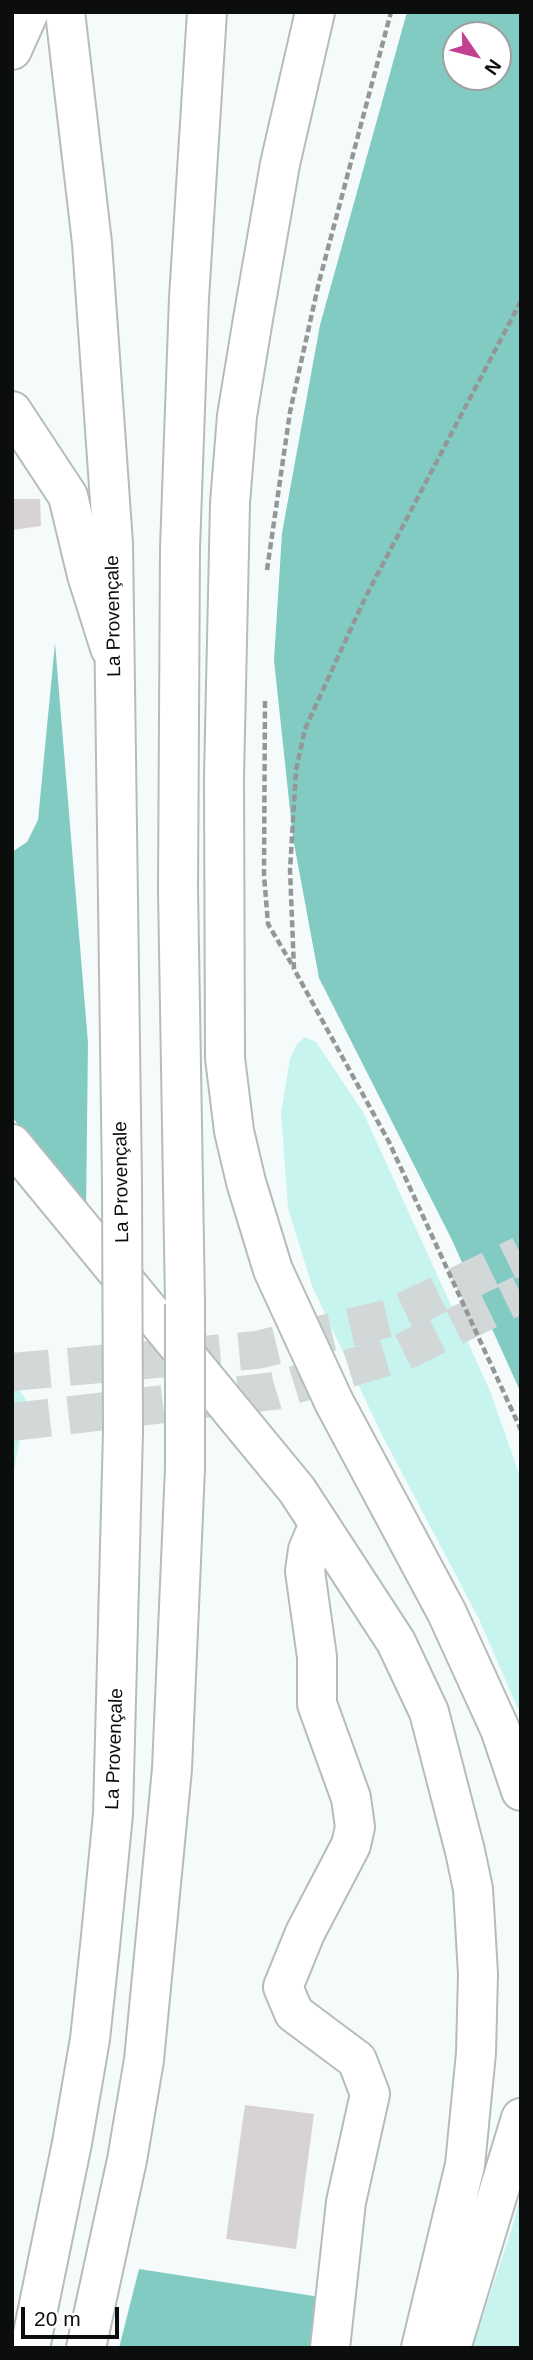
<!DOCTYPE html>
<html>
<head>
<meta charset="utf-8">
<style>
  body { margin:0 }
  #map { position:relative; width:533px; height:2360px; overflow:hidden; background:#f5fbfa; font-family:Helvetica,sans-serif }
  canvas { display:block }
  .frame { position:absolute; inset:0; border:14px solid #0c0e0e; pointer-events:none }
  .north { position:absolute; left:442px; top:21px; width:70px; height:70px; box-sizing:border-box; background:#fff; border:2px solid #9e9f9f; border-radius:50%; rotate:125deg; font-size:19px; font-weight:700; line-height:28px; text-align:center; color:#0c0e0e }
  .north::after { content:''; display:block; margin:auto; width:24px; height:32px; background:#c04291; clip-path:polygon(50% 0,100% 100%,50% 72%,0 100%) }
  .scale { position:absolute; left:21px; top:2307px; width:98px; height:32px; box-sizing:border-box; border:4px solid #0c0e0e; border-top:0; padding-left:9px; font-size:21px; line-height:24px; white-space:nowrap; color:#0c0e0e; -webkit-text-stroke:5px #fff; paint-order:stroke }
</style>
</head>
<body>
<div id="map">
<canvas width="533" height="2360"></canvas>
<div class="frame"></div>
<div class="north">N</div>
<div class="scale">20 m</div>
</div>
<script>
const g = document.querySelector('canvas').getContext('2d');
g.lineJoin = 'round';
function fillPath(path, color) {
  g.fillStyle = color;
  g.fill(path, 'evenodd');
}
function shape(rows) {
  const path = new Path2D();
  for (const r of rows) {
    path.moveTo(r[0], r[1]);
    for (let i = 2; i < r.length; i += 2) path.lineTo(r[i], r[i + 1]);
  }
  return path;
}
function trace(path, color, width, dash) {
  g.strokeStyle = color;
  g.lineWidth = width;
  g.lineCap = dash ? 'butt' : 'round';
  g.setLineDash(dash || []);
  g.stroke(path);
}
function label(font, color, halo, rows, align = 'center') {
  g.font = font + ' Helvetica,sans-serif';
  g.lineWidth = 5;
  g.setLineDash([]);
  g.textBaseline = 'middle';
  g.strokeStyle = halo;
  g.fillStyle = color;
  for (const [text, x, y, turn = 0] of rows) {
    g.save();
    g.translate(x, y);
    g.rotate((+turn || 0) * Math.PI / 180);
    g.textAlign = isNaN(turn) ? turn : align;
    if (halo) g.strokeText(text, 0, 0);
    g.fillText(text, 0, 0);
    g.restore();
  }
}
const green = shape([
  [305,1037,316,1042,363,1112,490,1391,521,1479,521,1716,479,1619,381,1433,312,1286,288,1208,281,1113,290,1059,297,1044],
  [12,1379,27,1401,12,1481],
  [521,2193,521,2348,472,2348,512,2228]
]);
const forest = shape([
  [407,12,521,12,521,1393,451,1238,319,978,293,838,274,660,282,533,320,325],
  [456,35,498,35,498,77,456,77],
  [55,643,88,1043,86,1210,12,1117,12,852,27,842,38,820],
  [139,2269,320,2297,319,2348,119,2348]
]);
const building = shape([
  [12,499,40,499,41,526,12,530],
  [245,2105,314,2114,296,2249,226,2239]
]);
const highwayTunnel = shape([
  [12,1372,257,1350,390,1318,521,1255],
  [12,1422,274,1391,403,1352,521,1294]
]);
const path = shape([
  [521,301,365,598,305,729,296,770,290,870,294,969,389,1142,521,1430],
  [267,570,290,412,319,282,391,12],
  [265,701,264,875,268,924,294,968]
]);
const minor = shape([
  [12,50,29,12],
  [12,411,68,496,87,575,110,648],
  [319,1524,308,1550,305,1571,317,1657,317,1704,351,1798,355,1827,351,1845,305,1933,283,1987,294,2013,357,2060,370,2094,346,2202,330,2348]
]);
const highway = shape([
  [65,12,92,243,113,544,122,1185],
  [315,12,280,164,253,319,237,416,230,503,224,777,225,1058,234,1131,246,1182,273,1270,334,1402,447,1613,500,1729,521,1791],
  [12,1144,297,1490,396,1642,429,1712,465,1851,473,1889,478,1974,476,2053,465,2165,421,2348],
  [185,1304,178,889,180,548,189,298,207,12],
  [30,2348,72,2143,90,2039,100,1946,113,1814,123,1432],
  [86,2348,127,2160,144,2060,172,1769,185,1468],
  [451,2348,521,2118]
]);
const highwayBridge = shape([
  [122,1185,123,1432],
  [185,1304,185,1468]
]);
const streetNames = [
  ["La Provençale",114,616,-91],
  ["La Provençale",122,1182,-91],
  ["La Provençale",115,1749,-88]
];
fillPath(green, '#c7f4ee');
fillPath(forest, '#82cbc3');
fillPath(building, '#d7d2d5');
trace(highwayTunnel, '#d2d7d7', 38, [38, 19]);
trace(minor, '#b6bcbb', 42);
trace(highway, '#b6bcbb', 42);
trace(path, '#939797', 4.5, [7, 3.5]);
trace(minor, '#fff', 38);
trace(highway, '#fff', 38);
trace(highwayBridge, '#b6bcbb', 42, []);
trace(highwayBridge, '#fff', 38);
label('19px', '#0c0e0e', '#fff', streetNames);
</script>
</body>
</html>
